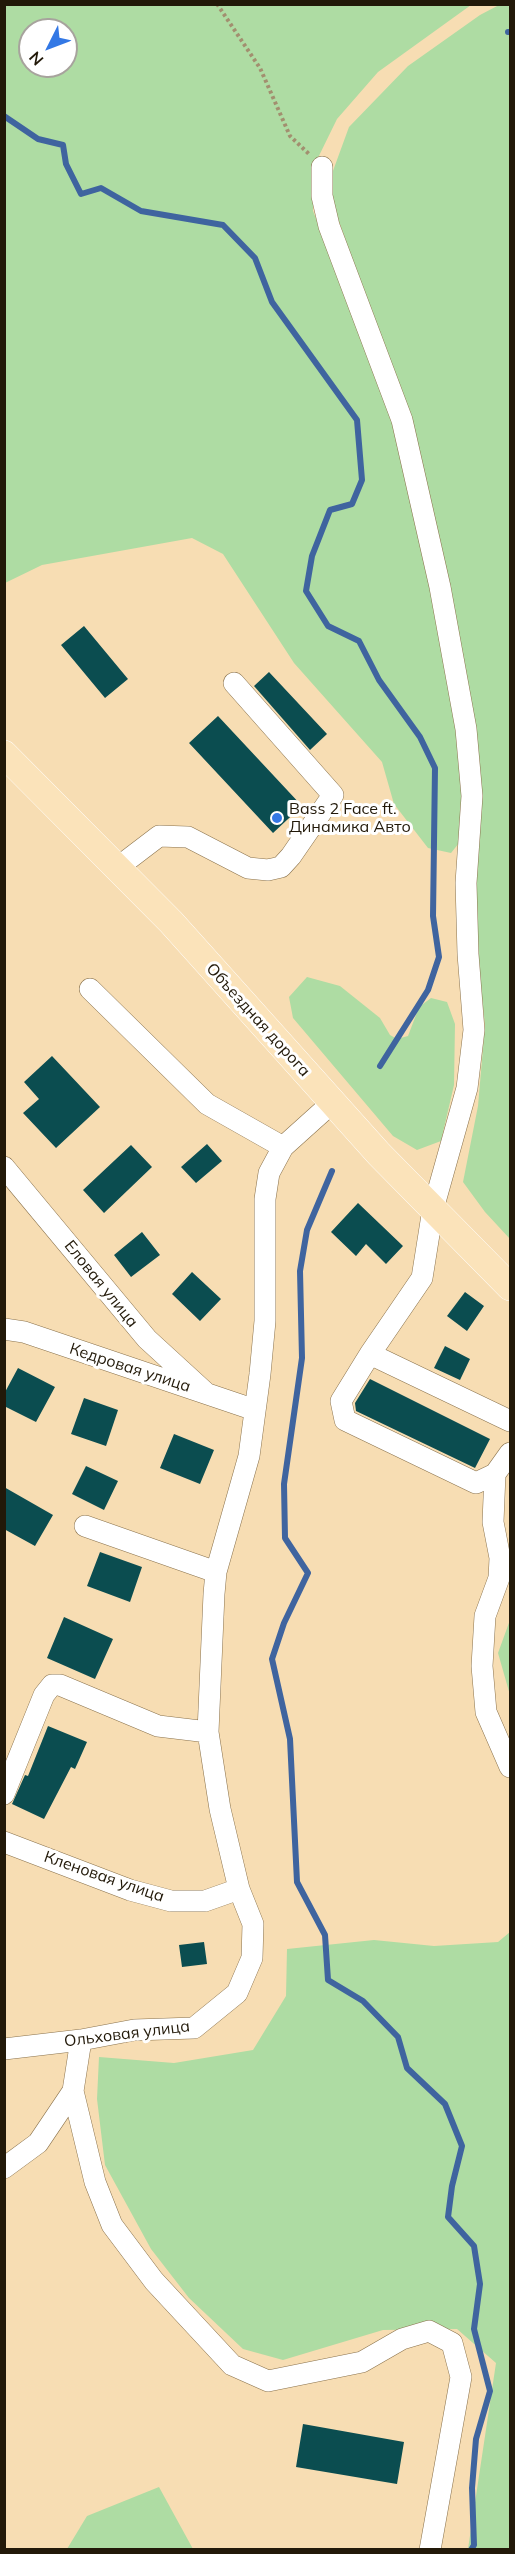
<!DOCTYPE html>
<html>
<head>
<meta charset="utf-8">
<style>
  body { margin:0 }
  #map { position:relative; width:515px; height:2554px; overflow:hidden; background:#f7ddb3; font-family:Mulish,sans-serif }
  canvas { display:block }
  .frame { position:absolute; inset:0; border:6px solid #221909; pointer-events:none }
  .north { position:absolute; left:18px; top:18px; width:60px; height:60px; box-sizing:border-box; background:#fff; border:2px solid #a7a39d; border-radius:50%; rotate:228deg; font-size:16px; font-weight:700; line-height:24px; text-align:center; color:#221909 }
  .north::after { content:''; display:block; margin:auto; width:21px; height:27px; background:#3378e5; clip-path:polygon(50% 0,100% 100%,50% 72%,0 100%) }
</style>
</head>
<body>
<div id="map">
<canvas width="515" height="2554"></canvas>
<div class="frame"></div>
<div class="north">N</div>
</div>
<script>
const g = document.querySelector('canvas').getContext('2d');
g.lineJoin = 'round';
function fillPath(path, color) {
  g.fillStyle = color;
  g.fill(path, 'evenodd');
}
function shape(rows) {
  const path = new Path2D();
  for (const r of rows) {
    path.moveTo(r[0], r[1]);
    for (let i = 2; i < r.length; i += 2) path.lineTo(r[i], r[i + 1]);
  }
  return path;
}
function trace(path, color, width, dash) {
  g.strokeStyle = color;
  g.lineWidth = width;
  g.lineCap = dash ? 'butt' : 'round';
  g.setLineDash(dash || []);
  g.stroke(path);
}
function label(font, color, halo, rows, align = 'center') {
  g.font = font + ' Mulish,sans-serif';
  g.lineWidth = 6;
  g.setLineDash([]);
  g.textBaseline = 'middle';
  g.strokeStyle = halo;
  g.fillStyle = color;
  for (const [text, x, y, turn = 0] of rows) {
    g.save();
    g.translate(x, y);
    g.rotate((+turn || 0) * Math.PI / 180);
    g.textAlign = isNaN(turn) ? turn : align;
    if (halo) g.strokeText(text, 0, 0);
    g.fillText(text, 0, 0);
    g.restore();
  }
}
const green = shape([
  [4,5,471,5,378,72,337,119,314,166,313,211,394,411,456,716,462,781,459,843,451,853,428,848,394,804,382,762,294,663,223,554,192,538,42,565,5,583],
  [30,30,66,30,66,66,30,66],
  [499,5,510,5,510,1239,485,1212,463,1182,478,1106,485,1025,474,926,480,795,463,680,345,238,334,208,330,179,349,127,408,66,480,15],
  [307,977,340,986,380,1018,390,1035,397,1039,408,1036,419,1007,431,998,447,1002,455,1024,454,1085,441,1141,417,1150,393,1136,293,1018,289,997],
  [510,1620,510,1695,498,1653],
  [510,1932,510,2549,468,2549,496,2363,457,2329,383,2330,283,2360,243,2349,189,2298,151,2249,105,2165,97,2099,99,2057,174,2063,253,2050,286,1996,287,1949,374,1940,434,1946,498,1942],
  [159,2487,193,2549,67,2549,87,2516]
]);
const stream = shape([
  [508,32,510,32],
  [4,116,38,139,63,145,66,164,81,194,101,188,141,211,223,225,255,258,272,302,357,420,362,480,352,504,330,510,312,556,306,591,328,626,359,641,379,680,420,737,435,768,433,916,439,957,428,990,380,1066],
  [332,1171,307,1230,300,1271,302,1358,284,1484,285,1538,308,1573,284,1623,272,1659,290,1739,297,1882,325,1935,328,1980,363,2001,398,2037,407,2068,445,2104,462,2146,452,2186,448,2217,474,2246,480,2284,474,2329,490,2391,476,2439,472,2488,474,2545,471,2550]
]);
const building = shape([
  [84,626,128,679,105,698,61,645],
  [269,672,327,734,310,750,254,686],
  [218,716,302,806,273,833,189,743],
  [52,1056,100,1107,56,1148,23,1113,39,1099,24,1082],
  [207,1144,222,1161,196,1183,181,1167],
  [131,1145,152,1167,104,1213,83,1190],
  [358,1203,403,1246,386,1264,366,1244,356,1256,331,1232],
  [142,1232,160,1255,131,1277,114,1255],
  [192,1272,221,1299,200,1321,172,1294],
  [465,1292,484,1306,467,1331,447,1316],
  [445,1346,470,1359,460,1380,434,1368],
  [18,1368,55,1387,36,1422,4,1406,4,1394],
  [370,1379,490,1439,475,1468,356,1411,355,1403],
  [84,1398,118,1410,106,1446,71,1434],
  [174,1434,214,1450,200,1484,160,1468],
  [86,1466,118,1481,104,1510,72,1494],
  [4,1487,53,1515,35,1546,4,1529],
  [100,1552,142,1567,130,1602,87,1586],
  [64,1617,113,1639,95,1679,47,1658],
  [48,1726,87,1742,75,1769,71,1767,44,1819,12,1804,25,1775,28,1776],
  [204,1942,207,1964,182,1967,179,1945],
  [303,2424,404,2442,397,2484,296,2467]
]);
const path = shape([
  [217,4,260,68,290,136,309,154]
]);
const minor = shape([
  [322,167,322,196,329,226,402,420,440,587,466,729,472,796,466,883,468,954,474,1030,467,1088,433,1209,422,1278,370,1354,510,1421],
  [117,868,159,836,188,837,248,868,268,870,281,867,291,856,333,795,234,683],
  [90,989,207,1104,283,1147],
  [4,1167,147,1339,206,1393],
  [4,1329,24,1332,255,1410],
  [370,1354,341,1401,345,1420,476,1483,495,1474,510,1453],
  [495,1474,493,1522,500,1558,499,1578,485,1616,482,1666,486,1712,510,1767],
  [85,1526,216,1572],
  [4,1794,44,1695,52,1685,60,1685,158,1726,208,1732],
  [4,1842,130,1890,171,1901,205,1901,239,1889],
  [81,2040,73,2091,95,2182,112,2225,154,2281,232,2365,268,2381,362,2362,402,2339,429,2331,452,2343,461,2377,430,2550],
  [4,2049,81,2040,134,2030,194,2028,237,1993,252,1958,253,1924,239,1889,220,1809,208,1732,214,1594,216,1572,249,1456,260,1374,265,1321,265,1199,269,1173,283,1147,333,1102],
  [4,2168,38,2143,73,2091]
]);
const major = shape([
  [4,754,171,922,379,1154,510,1287]
]);
const markers = [
  [277,818,6,"#3378e5"]
];
const poiNames = [
  ["Bass 2 Face ft.",289,809],
  ["Динамика Авто",289,827]
];
const streetNames = [
  ["Объездная дорога",258,1020,48],
  ["Еловая улица",101,1284,51],
  ["Кедровая улица",130,1368,18],
  ["Кленовая улица",104,1877,19],
  ["Ольховая улица",127,2034,-7]
];
fillPath(green, '#aedca3');
trace(stream, '#3f649f', 6);
fillPath(building, '#0b4d50');
trace(minor, '#8a724c', 22);
trace(major, '#fff', 28);
trace(path, '#a28f6f', 4, [3, 3]);
trace(minor, '#fff', 21);
trace(major, '#fbe3ba', 27);
for (const [x, y, r, color] of markers) {
  const dot = new Path2D();
  dot.arc(x, y, r, 0, 2 * Math.PI);
  g.fillStyle = color;
  g.fill(dot);
  trace(dot, '#fff', 2);
}
label('16px', '#221909', '#fff', poiNames, 'left');
label('16px', '#221909', '#fff', streetNames);
</script>
</body>
</html>
